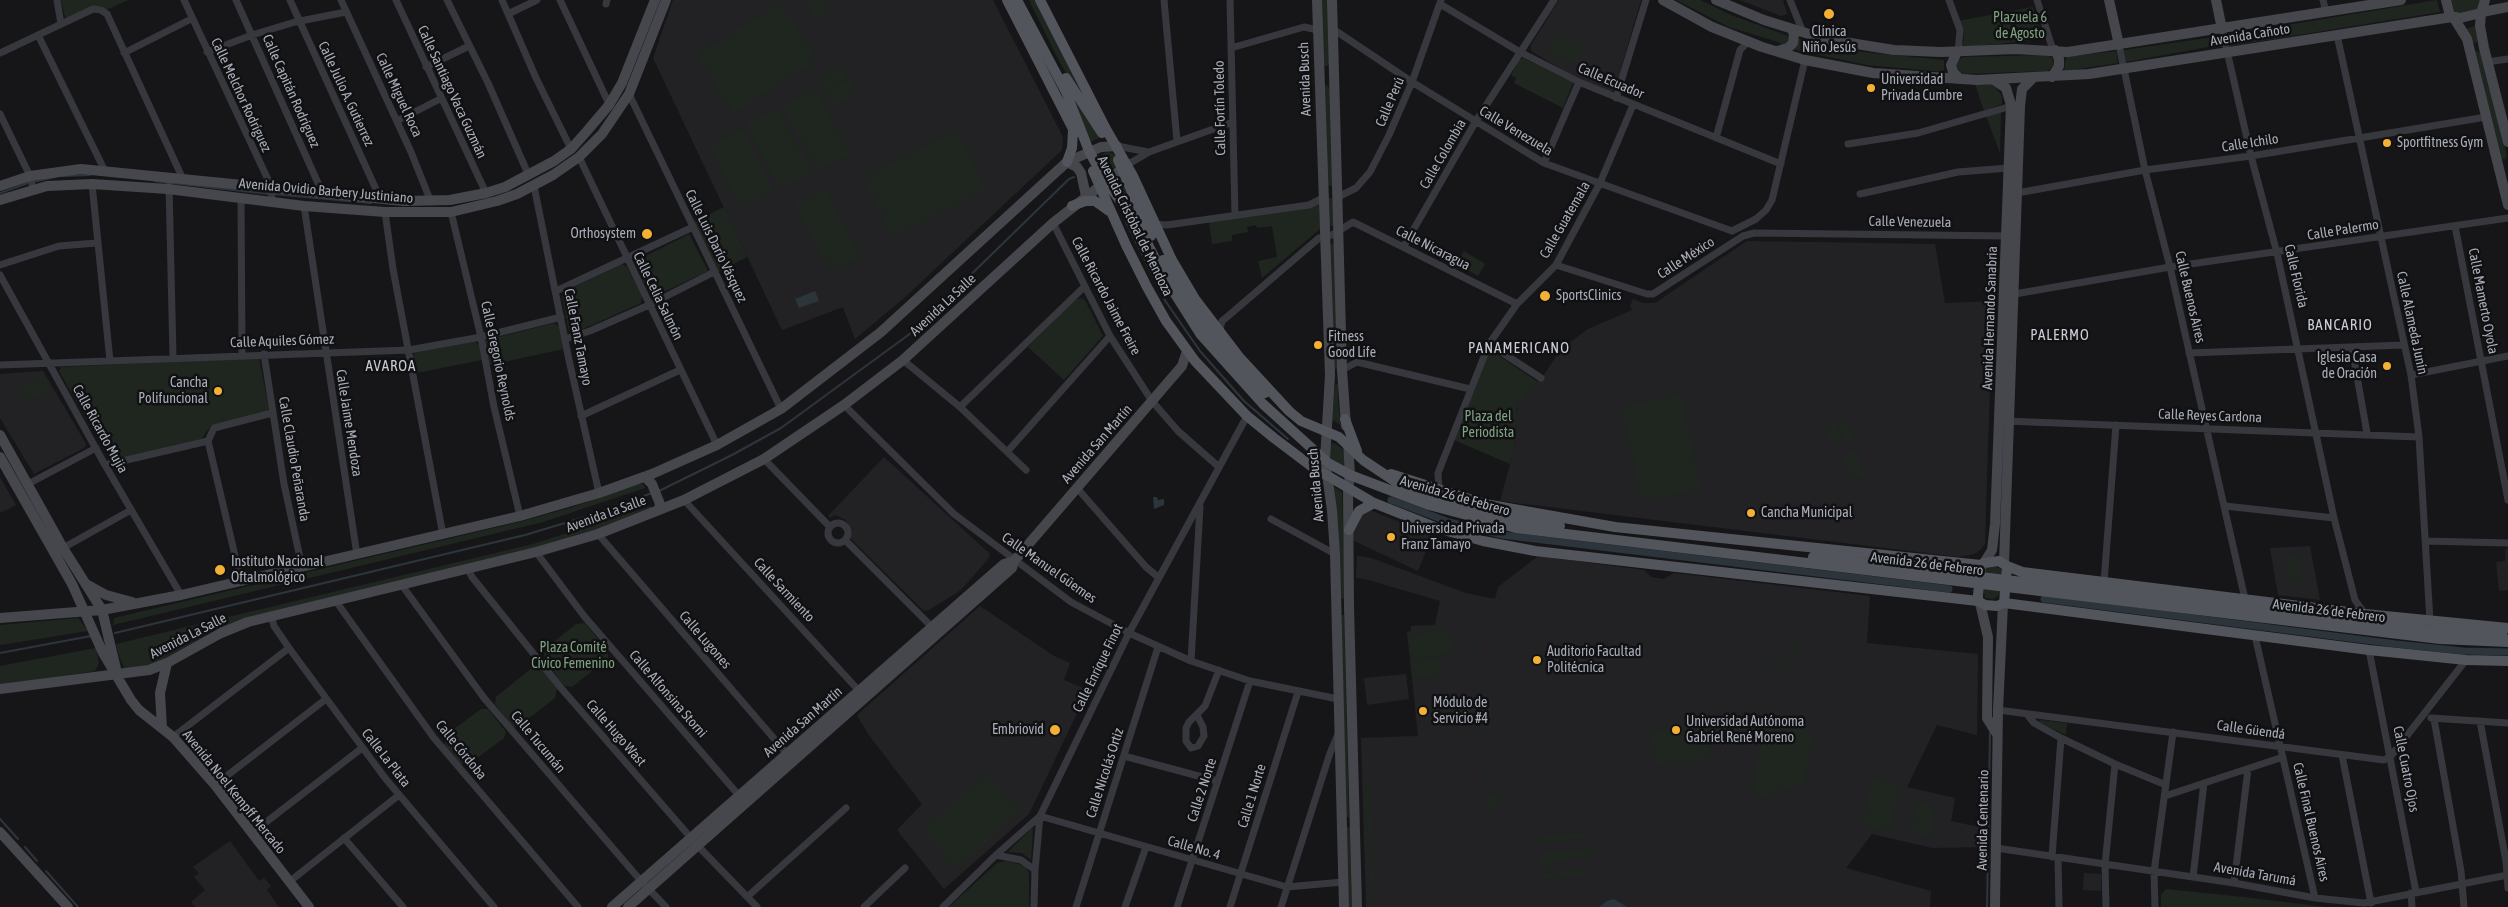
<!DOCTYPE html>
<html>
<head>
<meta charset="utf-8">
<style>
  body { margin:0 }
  canvas { display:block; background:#161618 }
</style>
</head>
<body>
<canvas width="2508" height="907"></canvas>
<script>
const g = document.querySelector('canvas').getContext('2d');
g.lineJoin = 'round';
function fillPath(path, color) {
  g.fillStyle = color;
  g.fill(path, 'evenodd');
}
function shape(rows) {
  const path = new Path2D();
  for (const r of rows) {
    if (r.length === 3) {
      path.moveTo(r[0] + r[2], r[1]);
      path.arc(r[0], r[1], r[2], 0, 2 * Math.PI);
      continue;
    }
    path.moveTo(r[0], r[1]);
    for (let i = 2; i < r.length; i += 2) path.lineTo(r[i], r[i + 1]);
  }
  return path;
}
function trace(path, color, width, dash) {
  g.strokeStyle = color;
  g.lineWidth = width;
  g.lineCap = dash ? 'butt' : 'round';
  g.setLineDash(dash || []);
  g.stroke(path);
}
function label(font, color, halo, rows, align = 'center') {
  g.font = font + ' "Asap Condensed",sans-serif';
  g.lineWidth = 5;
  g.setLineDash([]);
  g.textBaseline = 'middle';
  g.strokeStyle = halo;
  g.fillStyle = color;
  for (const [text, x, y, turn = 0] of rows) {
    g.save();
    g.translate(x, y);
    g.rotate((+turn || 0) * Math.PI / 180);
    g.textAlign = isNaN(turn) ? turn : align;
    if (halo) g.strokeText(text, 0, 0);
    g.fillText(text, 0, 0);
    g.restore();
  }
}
const built = shape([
  [673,0,993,0,1063,137,1062,150,904,298,855,339,843,307,782,330,653,58],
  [1559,0,1641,0,1615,89,1611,92,1569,74,1531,51,1531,45],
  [1740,0,1783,0,1787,14,1781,16],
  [1747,241,1935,244,1945,303,1995,301,1991,351,1985,544,1980,550,1974,554,1959,557,1500,501,1514,450,1517,404,1543,376,1562,348,1588,329,1632,310,1630,306,1633,299,1643,303,1655,303],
  [43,371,86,444,84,448,34,474,0,418,0,374],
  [884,457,990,554,989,558,961,590,929,610,924,611,849,537,851,531,846,520,835,515,830,518,828,516],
  [0,477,16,505,0,513],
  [1367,509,1432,535,1418,571,1352,540,1353,526],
  [2310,546,2320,600,2278,595,2270,548],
  [2506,549,2508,549,2508,590,2499,591,2496,562,2505,561],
  [1357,556,1371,558,1466,593,1495,599,1498,587,1538,556,1644,570,1651,577,1664,579,1674,573,1870,596,1867,643,1978,654,1977,735,1937,725,1907,787,1955,798,1951,821,1983,828,1983,847,1932,848,1872,834,1846,868,1931,891,1930,907,1366,907,1361,738,1418,736,1407,632,1411,631,1411,626,1435,625,1440,601,1365,579,1356,578],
  [980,606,1054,656,1070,663,1064,680,1088,690,1029,814,944,889,897,830,922,804,868,734,857,715],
  [1406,674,1409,699,1367,705,1364,678],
  [230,841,259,881,264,878,271,886,267,890,279,907,195,907,191,902,205,890,194,877,199,873,193,867],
  [2084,873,2101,874,2101,891,2083,890]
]);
const green = shape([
  [61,0,128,0,106,10,102,6,93,7,69,18,65,17],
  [806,0,822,0,828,13,815,20],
  [1029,0,1036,0,1079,88,1083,102,1059,61],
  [1320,0,1329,0,1329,64,1327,66,1323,66],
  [1676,0,1700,0,1731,15,1791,37,1786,47,1778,42,1729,27],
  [2437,0,2440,12,2230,46,2227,35,2234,34,2242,37,2265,32,2276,27],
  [2451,0,2480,0,2477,10,2467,14,2455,13],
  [781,3,817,61,733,113,697,55],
  [2033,7,2043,39,1961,48,1964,40,1963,28,1958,21],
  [2475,26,2478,42,2472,43,2465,29],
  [1555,34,1583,43,1577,63,1549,54],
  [2221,36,2223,47,2213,46,2126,62,2124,50],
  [1796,38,1842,50,1944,60,1944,72,1867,65,1791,49],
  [2116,51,2118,63,2064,71,2066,57],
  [2476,51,2482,53,2507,156,2505,159,2501,159,2473,53],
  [2047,55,2052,58,2054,64,2048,71,1963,74,1956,67,1958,60,1964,57],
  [1523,58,1573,83,1563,108,1514,83,1516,78,1511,75,1519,60],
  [841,65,848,77,825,91,818,79],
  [849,79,857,92,834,106,826,93],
  [1975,84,1991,84,1995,87,2002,96,2002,104,1984,111],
  [1327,85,1330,90,1333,186,1326,186,1325,86],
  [816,88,850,154,817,171,783,105],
  [1068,91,1097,134,1099,138,1088,143],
  [778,108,812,173,780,189,746,124],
  [2001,110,2000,153,1986,116],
  [742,129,773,191,739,207,709,145],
  [957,130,987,190,893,237,863,176],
  [1108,161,9],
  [1122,180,1135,213,1114,185],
  [824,187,861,257,832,273,794,204],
  [1329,198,1332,198,1335,224,1332,226,1329,226,1327,200],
  [1319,204,1320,229,1262,278,1258,261,1277,257,1272,226,1257,228,1256,225,1247,227,1248,232,1232,235,1232,241,1212,244,1209,222],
  [724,207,747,257,718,272,694,222],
  [689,234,708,271,651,298,634,262],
  [1335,243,1337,369,1334,370,1329,244],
  [1464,251,1485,264,1478,276,1457,264],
  [622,264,627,267,642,296,641,303,576,332,569,331,562,298,564,292],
  [1081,298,1085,300,1103,336,1064,380,1028,347,1075,300],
  [554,323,559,327,563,349,490,365,485,342,487,340],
  [474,342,479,344,482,360,416,373,413,356,415,352],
  [1491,353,1495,353,1538,382,1517,404,1514,450,1510,464,1454,440,1488,356],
  [259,358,269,409,267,411,211,426,201,439,117,459,108,456,59,371,61,367],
  [42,374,50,389,27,401,19,387],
  [1338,384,1338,403,1341,425,1332,420,1335,385],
  [1681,394,1701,489,1642,501,1622,407],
  [1847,422,1855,439,1848,443,1845,442,1839,424],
  [1836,423,1842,439,1831,443,1825,428],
  [1334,443,1343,449,1346,465,1344,467,1330,460,1329,445],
  [1856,451,1865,475,1852,480,1844,457,1850,452],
  [638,484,643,484,645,488,543,522,113,625,114,618,519,522,573,507],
  [1334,487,1342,492,1345,598,1341,599],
  [651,506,651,510,599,529,540,547,286,608,230,624,209,633,155,664,125,669,119,656,116,644,533,544],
  [2298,555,2302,579,2290,581,2286,557],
  [1988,566,2001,568,2002,575,1985,573,1985,568],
  [1983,588,2000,590,1999,595,1994,599,1985,598],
  [1341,615,1344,615,1349,817,1346,817],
  [78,618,88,631,0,645,0,625],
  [585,623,608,651,608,658,572,687,564,686,545,661,544,650,576,624],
  [1449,629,1453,653,1412,659,1408,635],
  [1796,631,1799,632,1792,668,1753,662,1756,660,1790,665],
  [1471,635,1473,635,1479,691,1477,691],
  [96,648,99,663,95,671,0,686,0,666],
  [1440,657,1443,674,1414,677,1412,661],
  [541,666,557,687,555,698,519,726,513,727,495,704,496,697,533,667],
  [1478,704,1480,704,1487,786,1485,787],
  [481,709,488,709,506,732,504,738,469,764,459,764,444,746,446,735],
  [2040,720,2067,723,2066,735,2039,722],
  [1708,725,1711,758,1656,764,1652,731],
  [1791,726,1813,732,1805,783,1762,797,1753,790,1763,729,1783,731],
  [986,772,1021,811,957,870,922,830],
  [1873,779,1900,785,1889,832,1862,825],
  [1369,782,1372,842,1374,905,1371,904,1366,786],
  [1491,801,7],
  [1917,802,1935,806,1929,837,1910,833],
  [1346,826,1350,828,1352,907,1347,907],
  [1033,827,1031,860,1022,853,1008,852],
  [1583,833,1584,839,1541,842,1541,837],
  [1593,849,1593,856,1559,860,1551,865,1542,866,1542,853],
  [1007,861,1025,866,1029,873,1029,907,949,907,997,863],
  [1586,870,1586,875,1544,879,1543,873],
  [2166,889,2243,897,2326,907,2161,907,2161,895]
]);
const water = shape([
  [815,291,819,301,799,308,795,299],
  [1153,497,1157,497,1158,500,1164,499,1164,505,1154,509],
  [1614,899,1627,907,1599,907,1607,901]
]);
const stream = shape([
  [63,176,90,175],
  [155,181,269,194],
  [33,182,55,177],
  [0,193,28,183],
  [274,194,371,203],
  [1126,222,1166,302,1200,351,1244,401,1288,439],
  [659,491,732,455,781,428,911,333,1069,179,1074,177],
  [115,633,525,535,595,514,652,493],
  [0,653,91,636],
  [0,819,18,839],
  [25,847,37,861],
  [46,871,78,907],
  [1987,907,1990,732]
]);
const canal = shape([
  [1391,500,1449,522,1502,535,1949,589],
  [2044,599,2396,644,2463,651,2508,652]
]);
const street = shape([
  [57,0,61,24],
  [184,0,271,186,272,201],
  [236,0,322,192],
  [290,0,380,198],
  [341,0,411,152,431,202],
  [396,0,486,193],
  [447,0,488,83,529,176],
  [502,0,536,78,571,149],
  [560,0,610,106],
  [1164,0,1177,141],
  [1230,0,1235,215],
  [1790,0,1803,32],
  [1949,0,1960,30,1958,52],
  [2037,0,2053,50],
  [2323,0,2326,12],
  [606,4,607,0],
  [1440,4,1520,52,1579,82,1781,164],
  [508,14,537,0],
  [1333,29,1412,82,1544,163,1732,231],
  [2222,29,2251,156,2277,253,2334,518,2355,600,2365,614],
  [38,35,104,169],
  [2337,35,2411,375,2419,437,2430,621],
  [2119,45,2145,170,2170,267,2245,599],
  [1231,48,1304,27,1318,30],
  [207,52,252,35,295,22,346,12],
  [0,53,93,9,101,10,107,14,182,177],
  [124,53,191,19],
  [2487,62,2508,59],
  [426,67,469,46],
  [629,94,781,409],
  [1616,98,1646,0],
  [0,114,30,176,33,189],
  [397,121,440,99],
  [1716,138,1740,50,1748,42],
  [1848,144,1918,133,2015,105],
  [1117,146,1148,152],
  [579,157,717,445],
  [1544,163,1579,82],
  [1127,165,1149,152,1233,122],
  [92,184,110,361],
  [169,185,173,357],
  [534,186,569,360,599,493],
  [2017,193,2145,170,2251,156,2486,117],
  [1860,194,1958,172,2009,168],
  [1338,197,1356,188,1370,172,1389,135,1412,82,1441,0],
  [241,198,242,355],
  [304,206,357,555],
  [385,212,393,269,443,535],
  [451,212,481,337,494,407,520,516],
  [1053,223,1110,336,1152,401,1178,431,1219,467],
  [1154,224,1167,225,1309,205,1323,198],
  [2455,226,2508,500],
  [1732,231,1756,219,1766,210,1772,200,1805,60],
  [1404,246,1476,121,1554,0],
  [0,265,59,246,97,243],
  [1556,265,1647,294,1653,294,1743,236,1754,233,2011,236],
  [0,275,105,465,181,595],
  [556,291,693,227],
  [2009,295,2170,267,2508,218],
  [1219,332,1222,321,1227,317,1319,238,1332,235,1353,222,1517,304],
  [565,339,590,331,649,305,714,272],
  [1489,344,1541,378],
  [2352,348,2367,433],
  [2189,353,2404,345],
  [264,354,284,484,302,567],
  [903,360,960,407,1026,470],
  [0,365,409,350,481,337,561,317],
  [1342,370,1357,362,1470,389],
  [2411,375,2508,356],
  [844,405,954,514,1071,602,1129,633,1191,661,1250,681,1338,699],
  [960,407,1084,287],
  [581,416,680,370],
  [2005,421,2419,437],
  [208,441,241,581],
  [1007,452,1110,336],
  [764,459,830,527],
  [105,465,208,441,214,428,272,413],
  [28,484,96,448],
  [1077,488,1146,567,1158,577],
  [1439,490,1438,473,1489,344,1517,304,1556,265,1600,183,1633,105],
  [684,500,861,693],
  [2225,506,2334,518],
  [1271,519,1335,554],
  [838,533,10],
  [598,534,789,756],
  [845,540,934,629],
  [2426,541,2508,543],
  [63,548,131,510],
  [536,552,584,616,742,799],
  [467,568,472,577,561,688,698,846,757,907],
  [2104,582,2116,425],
  [401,584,484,698,641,881,666,907],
  [335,600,434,738,578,907],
  [271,615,274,626,289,648,385,778,494,907],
  [2255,636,2315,898],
  [2369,650,2416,892],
  [1191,661,1200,507],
  [1998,710,2384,760,2391,756,2466,660],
  [2027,714,2034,723,2061,738,2115,764,2166,785],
  [1197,715,1203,727,1204,736,1198,746,1191,748,1186,741,1186,728,1189,722,1205,706,1219,670],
  [2431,718,2508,723],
  [2434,719,2461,871,2464,907],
  [2480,721,2506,861,2508,888],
  [173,737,289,648],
  [2342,755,2371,903],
  [1124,756,1217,781],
  [215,785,326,699],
  [2165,796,2283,757],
  [252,833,362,748],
  [344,838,403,907],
  [1996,848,2234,883,2315,898,2364,903,2508,875],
  [996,855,1021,860,1035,870],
  [2052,857,2061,738],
  [2058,858,2059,907],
  [2193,877,2204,783],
  [289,882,399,795],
  [2234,883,2248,769],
  [2411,893,2412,907],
  [747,897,846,808],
  [864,907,905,868],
  [943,907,996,855,1040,816,1129,633,1247,416],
  [1034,907,1035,870,1040,816,1287,887,1343,882],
  [1076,907,1158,647],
  [1125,907,1146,847],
  [1177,907,1250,681],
  [1230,907,1298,692],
  [1281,907,1330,753,1338,734],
  [2106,907,2105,865,2115,764],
  [2155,907,2154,872,2173,732]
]);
const secondary = shape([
  [1317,0,1330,375,1325,460,1332,510,1335,554,1344,907],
  [1332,0,1342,370,1346,426],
  [1663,0,1712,27,1762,47,1805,60,1873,73,1977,80,2089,74,2452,17],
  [1716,0,1764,20,1825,39,1894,50,1941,52,2015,49,2068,52,2401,0],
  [2109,0,2119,45],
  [2216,0,2222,29],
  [2446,0,2450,16,2460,18,2481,13,2485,0],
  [2482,12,2508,7],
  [2481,13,2480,26,2484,48,2508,142],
  [2454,18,2467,39,2508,205],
  [1777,51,1788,48,1793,43,1794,35,1792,29],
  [1957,52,1951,65,1953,72,1960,79],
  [2052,77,2059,66,2059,59,2055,50],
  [1067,162,1077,167,1081,173,1086,196],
  [0,186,30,176,81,169,404,201,450,200,486,193,505,187,554,161,571,149,587,131,609,105,622,83,655,0],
  [0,200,47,186,92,184,168,189,304,206,385,212,451,212,497,201,517,194,553,175,579,157,602,134,629,94,666,0],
  [0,435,63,548,102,610,117,673],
  [1348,441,1350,475,1348,489,1349,607,1357,907],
  [0,457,72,584,103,653,131,700,139,710,173,737,215,785,309,907],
  [645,477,652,484,660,504,659,509],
  [1984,563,1992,550,1995,524,2011,105,2006,88,1994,80],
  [2004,563,2020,106,2022,89,2033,78],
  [88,585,106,595,132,602],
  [1980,603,1988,637,1987,718,1997,734],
  [0,618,102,610,181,595,520,516,599,493,652,474,717,445,781,409,881,332,1067,162,1101,147,1117,146],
  [0,689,149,670,167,663,221,633,248,622,536,552,598,534,684,500,764,459,844,405,903,360,1053,223,1127,165],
  [162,728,160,693,167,663],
  [0,832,68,907],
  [612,907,1004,564,1014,561],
  [628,907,1012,568,1014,561,1182,366,1187,351],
  [1995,907,1998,710,2003,604]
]);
const primary = shape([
  [1007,0,1075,133],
  [1017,0,1066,92,1089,151,1106,182,1137,223,1165,278,1201,335,1263,404,1328,463,1350,475,1429,505,1516,528,2440,639,2508,642],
  [1040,0,1106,129,1133,176,1172,260,1195,299,1240,358,1289,411,1301,421,1339,437,1363,460,1396,482,1429,497,1488,515,1560,526],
  [1066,78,1102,133],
  [1118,160,1151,236],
  [1067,162,1072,148,1073,130],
  [1093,171,1126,245,1147,287,1166,321,1195,361,1247,416,1274,438,1311,466,1374,503,1437,528,1483,541,1535,551,1978,601],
  [1072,206,1085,201,1095,201,1109,211],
  [1163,260,1188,304,1214,339,1254,385,1265,393],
  [1345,419,1357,451],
  [1391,474,1485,504,1615,527,1981,565],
  [1349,530,1359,511,1374,503],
  [1813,557,2425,630,2503,636],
  [2007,566,2022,572,2104,582,2365,614,2508,628],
  [2004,603,2007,566,1999,561,1984,563,1981,565,1978,595,1978,601,1985,605,1997,606,2004,603,2369,650,2466,660,2508,661]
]);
const markers = [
  [1829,14,6,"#f2b134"],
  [1871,88,5,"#f2b134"],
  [2387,143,5,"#f2b134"],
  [647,234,6,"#f2b134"],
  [1545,296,6,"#f2b134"],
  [1318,345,5,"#f2b134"],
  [2387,366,5,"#f2b134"],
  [218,391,5,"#f2b134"],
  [1751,513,5,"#f2b134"],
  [1391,537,5,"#f2b134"],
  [220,570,6,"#f2b134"],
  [1537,660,5,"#f2b134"],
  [1423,711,5,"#f2b134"],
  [1055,730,6,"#f2b134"],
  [1676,730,5,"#f2b134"]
];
const parkNames = [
  ["Plazuela 6",2020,18],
  ["de Agosto",2020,34],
  ["Plaza del",1488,417],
  ["Periodista",1488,433],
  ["Plaza Comité",573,648],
  ["Cívico Femenino",573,664]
];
const poiNames = [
  ["Clínica",1829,32,"center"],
  ["Niño Jesús",1829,48,"center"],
  ["Universidad",1881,80],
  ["Privada Cumbre",1881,96],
  ["Sportfitness Gym",2397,143],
  ["Orthosystem",636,234,"right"],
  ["SportsClinics",1556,296],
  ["Fitness",1328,337],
  ["Good Life",1328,353],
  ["Iglesia Casa",2377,358,"right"],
  ["de Oración",2377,374,"right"],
  ["Cancha",208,383,"right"],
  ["Polifuncional",208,399,"right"],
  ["Cancha Municipal",1761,513],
  ["Universidad Privada",1401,529],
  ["Franz Tamayo",1401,545],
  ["Instituto Nacional",231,562],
  ["Oftalmológico",231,578],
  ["Auditorio Facultad",1547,652],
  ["Politécnica",1547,668],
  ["Módulo de",1433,703],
  ["Servicio #4",1433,719],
  ["Universidad Autónoma",1686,722],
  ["Gabriel René Moreno",1686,738],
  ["Embriovid",1044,730,"right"]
];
const streetNames = [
  ["Avenida Cañoto",2250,35,-9],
  ["Avenida Busch",1305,79,-92],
  ["Calle Ecuador",1611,81,23],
  ["Calle Capitán Rodríguez",291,91,66],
  ["Calle Santiago Vaca Guzmán",452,92,65],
  ["Calle Julio A. Gutierrez",346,94,65],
  ["Calle Melchor Rodríguez",241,95,65],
  ["Calle Miguel Roca",399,95,65],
  ["Calle Perú",1390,102,-67],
  ["Calle Fortín Toledo",1220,108,-91],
  ["Calle Venezuela",1516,131,31],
  ["Calle Ichilo",2250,143,-9],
  ["Calle Colombia",1443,154,-60],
  ["Avenida Ovidio Barbery Justiniano",326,191,5],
  ["Calle Guatemala",1565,220,-60],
  ["Calle Venezuela",1910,222,1],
  ["Avenida Cristóbal de Mendoza",1135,226,64],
  ["Calle Palermo",2343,230,-9],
  ["Calle Luis Darío Vásquez",716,246,64],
  ["Calle Nicaragua",1433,248,27],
  ["Calle México",1686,258,-33],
  ["Calle Florida",2296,276,77],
  ["Calle Celia Salmón",658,296,64],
  ["Calle Ricardo Jaime Freire",1106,296,62],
  ["Calle Buenos Aires",2190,297,77],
  ["Calle Mamerto Oyola",2483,301,79],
  ["Avenida La Salle",943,305,-43],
  ["Avenida Hernando Sanabria",1990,318,-88],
  ["Calle Alameda Junín",2412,323,78],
  ["Calle Franz Tamayo",578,337,79],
  ["Calle Aquiles Gómez",282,341,-2],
  ["Calle Gregorio Reynolds",498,361,78],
  ["Calle Reyes Cardona",2210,416,2],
  ["Calle Jaime Mendoza",349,423,81],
  ["Calle Ricardo Mujia",100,429,61],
  ["Avenida San Martín",1097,444,-49],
  ["Calle Claudio Peñaranda",294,459,80],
  ["Avenida Busch",1316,485,-95],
  ["Avenida 26 de Febrero",1455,496,16],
  ["Avenida La Salle",606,514,-20],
  ["Avenida 26 de Febrero",1927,564,7],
  ["Calle Manuel Güemes",1049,568,35],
  ["Calle Sarmiento",784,590,47],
  ["Avenida 26 de Febrero",2329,611,7],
  ["Avenida La Salle",188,636,-27],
  ["Calle Lugones",705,640,49],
  ["Calle Enrique Finot",1098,668,-64],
  ["Calle Alfonsina Storni",668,694,49],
  ["Avenida San Martín",803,722,-41],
  ["Calle Güendá",2251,730,8],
  ["Calle Hugo Wast",616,733,49],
  ["Calle Tucumán",538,742,50],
  ["Calle Córdoba",461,750,51],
  ["Calle La Plata",386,758,52],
  ["Calle Cuatro Ojos",2406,769,79],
  ["Calle Nicolás Ortiz",1105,773,-72],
  ["Calle 2 Norte",1202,790,-72],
  ["Avenida Noel Kempff Mercado",234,792,51],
  ["Calle 1 Norte",1252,796,-73],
  ["Avenida Centenario",1983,820,-89],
  ["Calle Final Buenos Aires",2311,822,77],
  ["Calle No. 4",1194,848,16],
  ["Avenida Tarumá",2255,874,10]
];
const neighbourhoodNames = [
  ["BANCARIO",2340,325],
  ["PALERMO",2060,335],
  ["PANAMERICANO",1519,348],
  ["AVAROA",391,366]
];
fillPath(built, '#222225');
fillPath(green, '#1e261f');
fillPath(water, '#2c353c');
trace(stream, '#2c353c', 2);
trace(canal, '#2c353c', 7);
trace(street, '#37383d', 7);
trace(secondary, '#45474d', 10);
trace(primary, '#53555c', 10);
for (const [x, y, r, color] of markers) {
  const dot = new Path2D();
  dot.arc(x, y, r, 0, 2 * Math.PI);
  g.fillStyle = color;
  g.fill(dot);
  trace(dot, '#111113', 2);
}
label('14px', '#7fa381', '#111113', parkNames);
label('14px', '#a8adb8', '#111113', poiNames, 'left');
label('14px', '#a8adb8', '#111113', streetNames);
g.letterSpacing = '1px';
label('15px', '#c9ccd4', '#111113', neighbourhoodNames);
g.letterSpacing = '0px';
</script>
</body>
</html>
